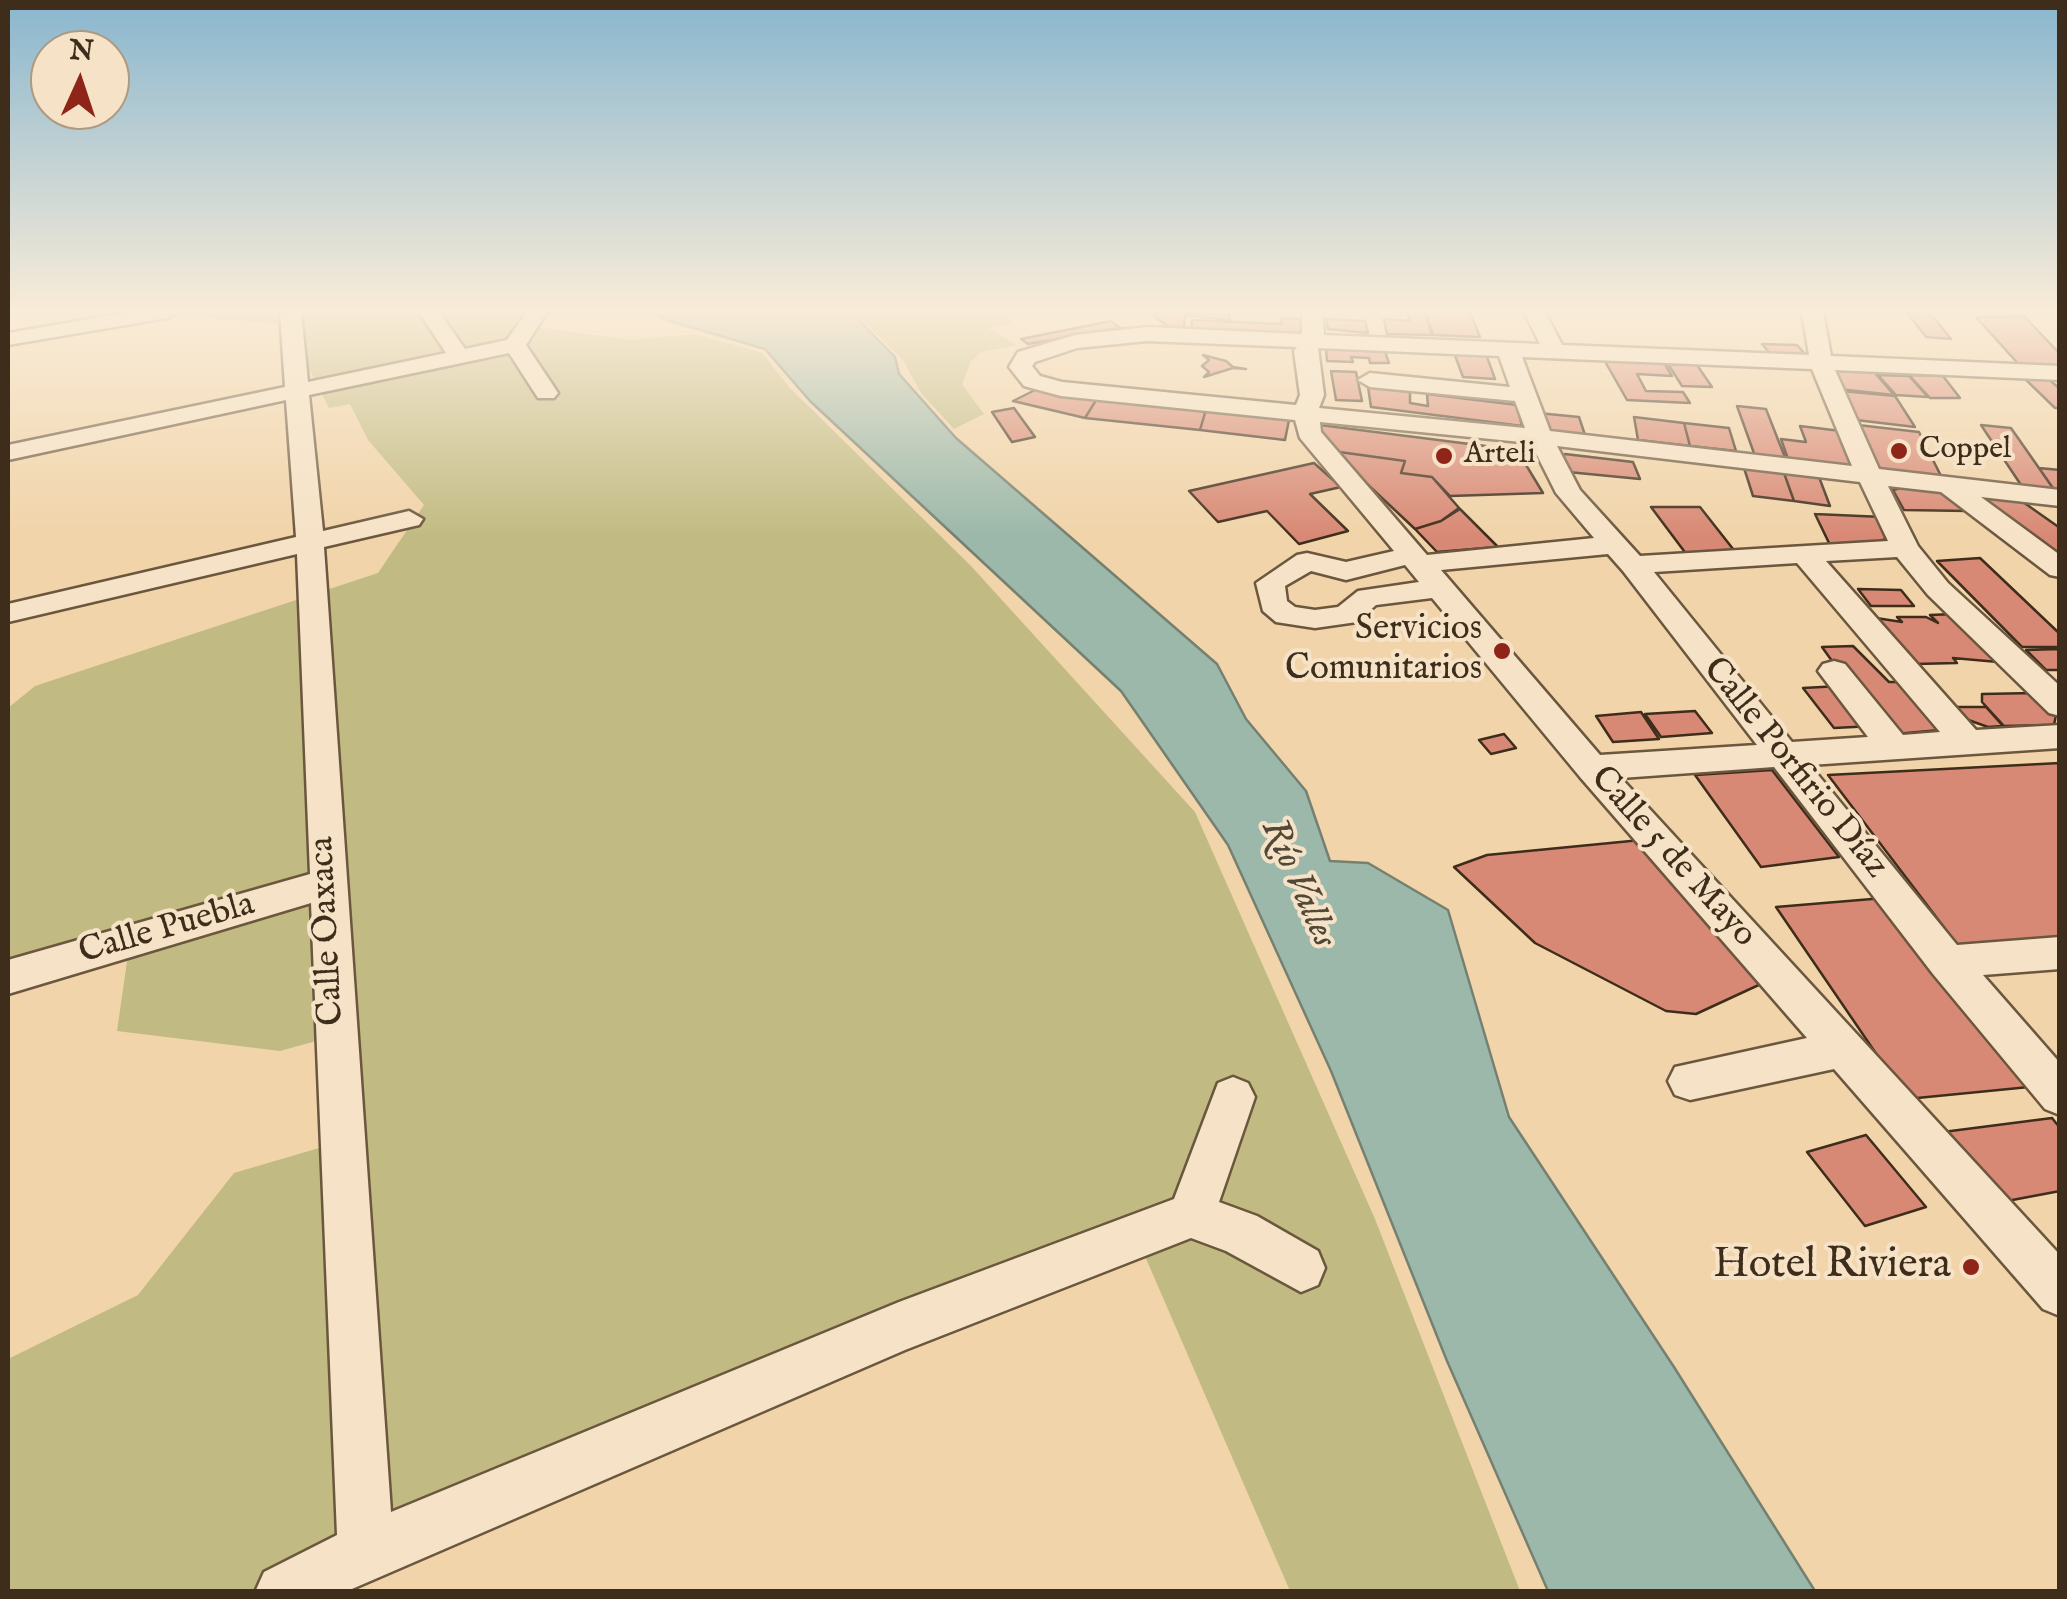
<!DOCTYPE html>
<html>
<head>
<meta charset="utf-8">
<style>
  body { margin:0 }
  #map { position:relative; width:2067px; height:1599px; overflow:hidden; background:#f1d4a9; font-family:"IM FELL English",serif }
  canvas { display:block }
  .frame { position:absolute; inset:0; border:10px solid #3e2d1b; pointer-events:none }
  .north { position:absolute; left:30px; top:30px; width:100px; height:100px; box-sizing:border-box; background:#f6e3c7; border:2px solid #ac9a82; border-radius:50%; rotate:3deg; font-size:28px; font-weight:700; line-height:40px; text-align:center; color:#3e2d1b }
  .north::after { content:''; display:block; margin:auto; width:35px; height:45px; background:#8f2418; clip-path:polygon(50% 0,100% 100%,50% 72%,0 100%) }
</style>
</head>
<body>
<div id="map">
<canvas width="2067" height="1599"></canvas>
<div class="frame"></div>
<div class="north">N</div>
</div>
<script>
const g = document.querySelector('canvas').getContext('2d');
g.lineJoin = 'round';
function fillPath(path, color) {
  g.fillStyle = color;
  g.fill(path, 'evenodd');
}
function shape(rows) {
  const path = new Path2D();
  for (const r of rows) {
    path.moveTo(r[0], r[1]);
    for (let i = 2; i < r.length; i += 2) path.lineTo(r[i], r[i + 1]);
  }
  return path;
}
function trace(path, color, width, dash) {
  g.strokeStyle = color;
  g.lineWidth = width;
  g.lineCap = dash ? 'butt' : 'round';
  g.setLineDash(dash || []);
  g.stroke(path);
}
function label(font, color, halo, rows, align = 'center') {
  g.font = font + ' "IM FELL English",serif';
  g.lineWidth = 8;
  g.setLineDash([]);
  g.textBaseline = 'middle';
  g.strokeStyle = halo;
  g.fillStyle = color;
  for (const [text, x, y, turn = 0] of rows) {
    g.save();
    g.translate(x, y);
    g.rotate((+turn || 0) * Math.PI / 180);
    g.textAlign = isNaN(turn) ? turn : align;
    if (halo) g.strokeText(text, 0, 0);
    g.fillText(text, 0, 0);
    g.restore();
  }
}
const green = shape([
  [205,312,522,312,522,325,631,340,695,334,762,353,789,387,971,566,1195,812,1375,1219,1520,1591,1290,1591,1141,1247,285,1592,8,1592,8,1359,138,1295,234,1173,353,1138,345,1033,280,1051,117,1031,132,927,8,958,8,708,35,686,378,573,424,505,368,440,350,404,329,408,286,324,214,319],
  [854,312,1003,312,1014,324,988,328,1017,345,981,352,971,361,962,384,984,414,954,429,921,393,903,360]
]);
const water = shape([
  [653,312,851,312,895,357,899,374,956,438,1217,664,1246,719,1306,791,1330,861,1368,863,1448,910,1509,1117,1674,1367,1815,1591,1548,1591,1447,1361,1331,1071,1228,845,1121,691,810,401,765,349,663,319,653,312]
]);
const building = shape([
  [1148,312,1229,314,1230,320,1185,315,1184,327,1169,327,1148,312],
  [1407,312,1425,312,1432,335,1387,334,1384,319,1410,321,1407,312],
  [1425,312,1470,312,1480,337,1433,335,1425,312],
  [1907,313,1931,314,1951,339,1926,337,1907,313],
  [2024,316,2060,354,2060,370,2022,368,1976,317,2024,316],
  [1281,318,1302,319,1304,335,1191,330,1192,320,1282,324,1281,318],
  [1326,319,1365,321,1368,333,1328,329,1326,319],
  [1111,321,1120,328,1028,344,1021,339,1111,321],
  [1762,344,1797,345,1805,354,1800,358,1773,357,1762,344],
  [1331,348,1384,349,1389,363,1370,363,1369,358,1351,357,1353,362,1327,361,1326,349,1331,348],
  [1454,353,1486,354,1495,379,1463,377,1454,353],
  [1203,355,1226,361,1233,367,1246,369,1233,368,1204,377,1209,372,1202,366,1209,360,1203,355],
  [1603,358,1663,361,1672,376,1637,374,1646,391,1683,392,1690,403,1627,400,1603,358],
  [1668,364,1697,365,1712,387,1682,386,1668,364],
  [1331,371,1356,372,1362,401,1336,400,1331,371],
  [1837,371,1874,372,1894,395,1838,389,1829,373,1837,371],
  [1878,375,1909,376,1928,397,1896,395,1878,375],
  [1909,375,1943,376,1960,398,1930,398,1909,375],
  [2022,376,2046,377,2060,389,2060,408,2055,408,2022,376],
  [1368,387,1410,392,1410,403,1428,406,1427,394,1517,405,1522,426,1371,407,1368,387],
  [1037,389,1098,397,1085,418,1013,401,1037,389],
  [1842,391,1895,396,1915,427,1856,420,1842,391],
  [1098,397,1207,406,1200,430,1085,418,1098,397],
  [1207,406,1290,415,1285,440,1200,430,1207,406],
  [1737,406,1766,409,1786,460,1755,456,1737,406],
  [1014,408,1035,437,1012,442,992,412,1014,408],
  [1538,413,1579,417,1585,435,1544,430,1538,413],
  [1634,417,1684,423,1690,446,1638,440,1634,417],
  [1684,423,1729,428,1736,451,1690,446,1684,423],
  [1312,424,1517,450,1543,493,1450,496,1432,477,1401,473,1405,461,1332,451,1312,424],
  [1858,425,1919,432,1942,478,1877,470,1858,425],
  [1981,425,2011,428,2055,491,2023,488,1981,425],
  [1800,426,1841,431,1856,468,1788,459,1781,439,1806,442,1800,426],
  [1332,451,1405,461,1401,473,1432,477,1460,509,1441,521,1415,529,1332,451],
  [1565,454,1633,462,1640,479,1568,472,1559,457,1565,454],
  [1314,463,1341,487,1310,494,1348,531,1299,544,1267,511,1218,522,1189,491,1314,463],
  [1744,468,1784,473,1794,501,1753,496,1744,468],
  [2039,468,2060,470,2060,491,2055,491,2039,468],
  [1784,473,1819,477,1830,506,1794,501,1784,473],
  [1901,488,1946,493,1968,511,1904,510,1893,490,1901,488],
  [1984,498,2023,502,2060,528,2060,560,1982,501,1984,498],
  [1651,507,1700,507,1737,554,1687,555,1651,507],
  [1459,508,1498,547,1437,552,1415,529,1441,521,1459,508],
  [1815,514,1883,517,1890,536,1876,544,1830,545,1815,514],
  [1980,558,2060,634,2060,647,2022,647,1937,561,1980,558],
  [1858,589,1901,590,1914,606,1871,606,1858,589],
  [1955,614,1998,662,1953,658,1957,663,1915,664,1876,618,1902,622,1897,617,1926,617,1938,623,1930,615,1955,614],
  [1853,646,1889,682,1901,682,1940,730,1885,735,1822,647,1853,646],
  [2060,649,2060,670,2046,670,2026,650,2060,649],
  [1840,686,1873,726,1834,728,1803,688,1840,686],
  [2035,693,2056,715,2054,725,2004,726,1982,702,1982,694,2035,693],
  [1950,707,1986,707,2003,726,1988,727,1960,717,1950,707],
  [1695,711,1712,733,1661,737,1645,714,1695,711],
  [1641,712,1659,739,1613,742,1596,716,1641,712],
  [1504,734,1516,748,1491,754,1479,740,1504,734],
  [2060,763,2060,941,1959,947,1828,775,2060,763],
  [1772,770,1839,857,1761,867,1695,775,1772,770],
  [1641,840,1763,983,1696,1014,1666,1011,1535,943,1454,867,1487,855,1641,840],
  [1884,898,2029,1087,1907,1099,1776,907,1884,898],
  [2052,1118,2060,1128,2060,1191,2007,1201,1943,1132,2052,1118],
  [1866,1135,1926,1207,1865,1226,1807,1152,1866,1135]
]);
const minor = shape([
  [131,312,178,312,167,318,8,345,8,333,131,312],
  [280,312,301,312,308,382,446,353,419,312,439,312,465,349,507,340,527,312,547,312,526,345,558,393,554,398,538,398,509,353,309,395,323,531,409,511,423,519,419,525,324,547,391,1512,899,1302,1174,1199,1218,1083,1233,1077,1248,1083,1255,1097,1219,1202,1257,1216,1318,1251,1325,1268,1318,1285,1301,1292,1226,1251,1191,1238,905,1350,345,1592,255,1592,264,1572,337,1535,311,903,8,994,8,960,310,874,297,554,8,622,8,604,296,537,286,400,8,460,8,445,285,387,280,312],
  [1302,312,1322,312,1324,335,1540,344,1524,312,1545,312,1562,345,1809,355,1802,312,1823,312,1831,356,2060,366,2060,380,1835,370,1879,469,2060,490,2060,506,1981,497,2060,555,2060,577,2050,575,1941,492,1888,486,1918,546,1948,583,2060,686,2060,716,2049,713,1928,595,1897,557,1826,561,1976,730,2060,725,2060,748,1810,765,1957,945,2060,937,2060,969,1983,975,2060,1063,2060,1115,2045,1109,1933,974,1774,767,1621,778,2060,1255,2060,1316,2043,1309,1834,1069,1690,1100,1675,1095,1668,1081,1675,1067,1807,1038,1580,777,1432,598,1376,605,1357,622,1315,628,1276,622,1263,611,1256,583,1297,555,1307,553,1346,562,1394,551,1300,438,1295,420,1061,396,1024,386,1009,367,1018,352,1075,335,1147,327,1302,334,1302,312],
  [1147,341,1297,347,1294,351,1300,395,1296,405,1062,382,1040,376,1032,366,1035,362,1077,348,1147,341],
  [1318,348,1499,356,1510,387,1370,373,1358,380,1370,387,1515,401,1525,428,1319,408,1324,395,1318,348],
  [1522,357,1812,369,1852,466,1550,431,1522,357],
  [1320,422,1531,443,1556,493,1594,538,1427,555,1321,432,1320,422],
  [1557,446,1860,482,1888,541,1640,556,1580,490,1557,446],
  [1608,554,1623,571,1757,745,1600,755,1441,570,1608,554],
  [1797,563,1940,732,1903,735,1845,664,1834,661,1823,664,1818,671,1868,737,1792,742,1654,572,1797,563],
  [1405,565,1419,582,1358,591,1338,607,1315,610,1295,607,1287,601,1285,586,1311,571,1346,580,1405,565]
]);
const markers = [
  [1899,451,10,"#8f2418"],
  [1444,456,10,"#8f2418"],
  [1502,651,10,"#8f2418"],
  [1971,1267,10,"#8f2418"]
];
const farPoinames = [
  ["Coppel",1919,451],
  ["Arteli",1464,456]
];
const poiNames = [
  ["Servicios",1482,631],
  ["Comunitarios",1482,671]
];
const streetNames = [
  ["Calle Porfirio Díaz",1794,769,51],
  ["Calle 5 de Mayo",1672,858,48],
  ["Calle Puebla",167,930,-16],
  ["Calle Oaxaca",329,931,-93]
];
const waterNames = [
  ["Río Valles",1297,884,66]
];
const nearPoinames = [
  ["Hotel Riviera",1951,1267]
];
fillPath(green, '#c1bb83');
fillPath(water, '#9bb8aa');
trace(water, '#768071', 2.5);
fillPath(building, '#d88975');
trace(building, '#3e2d1b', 2.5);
trace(minor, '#6b573e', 5);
fillPath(minor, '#f6e3c7');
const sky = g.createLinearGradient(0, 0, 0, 536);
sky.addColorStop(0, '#89b6cf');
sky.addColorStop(0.58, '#f9ecd8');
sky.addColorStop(1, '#f9ecd800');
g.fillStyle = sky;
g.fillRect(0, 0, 2067, 536);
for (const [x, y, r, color] of markers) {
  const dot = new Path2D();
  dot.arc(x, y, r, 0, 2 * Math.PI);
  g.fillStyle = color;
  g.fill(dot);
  trace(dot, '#f6e3c7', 4);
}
label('30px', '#3e2d1b', '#f6e3c7', farPoinames, 'left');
label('35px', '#3e2d1b', '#f6e3c7', poiNames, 'right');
label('35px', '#3e2d1b', '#f6e3c7', streetNames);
label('italic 38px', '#514938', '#f6e3c7', waterNames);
label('42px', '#3e2d1b', '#f6e3c7', nearPoinames, 'right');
</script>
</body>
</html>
